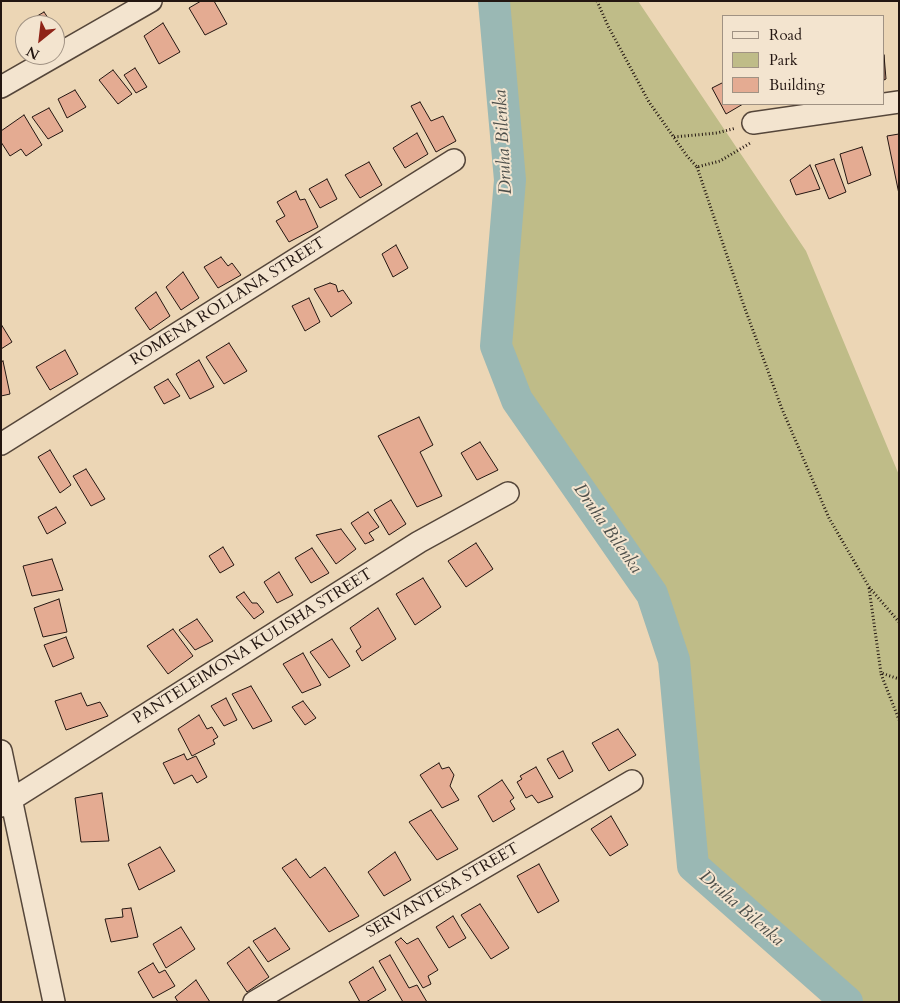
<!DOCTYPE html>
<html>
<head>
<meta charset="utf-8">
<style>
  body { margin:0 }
  #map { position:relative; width:900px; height:1003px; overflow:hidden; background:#ecd6b5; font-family:Cardo,serif }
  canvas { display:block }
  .frame { position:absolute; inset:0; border:2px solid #231611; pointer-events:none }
  .legend { position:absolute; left:722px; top:15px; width:162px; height:90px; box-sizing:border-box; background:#f3e4cf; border:1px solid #a09283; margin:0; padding:6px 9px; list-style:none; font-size:15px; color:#231611 }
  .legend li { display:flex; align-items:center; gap:10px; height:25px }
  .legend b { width:25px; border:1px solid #a09283 }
  .north { position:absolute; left:15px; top:15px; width:50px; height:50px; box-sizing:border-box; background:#f3e4cf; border:1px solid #a09283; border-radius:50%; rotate:209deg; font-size:14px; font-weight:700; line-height:20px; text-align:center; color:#231611 }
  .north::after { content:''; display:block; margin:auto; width:18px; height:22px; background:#8f2418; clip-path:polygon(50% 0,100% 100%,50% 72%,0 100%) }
</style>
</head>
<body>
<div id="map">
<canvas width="900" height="1003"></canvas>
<div class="frame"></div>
<ul class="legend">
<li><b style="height:6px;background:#f3e4cf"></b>Road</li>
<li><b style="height:14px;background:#bfbc88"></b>Park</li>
<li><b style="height:14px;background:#e4ab92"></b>Building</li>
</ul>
<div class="north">N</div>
</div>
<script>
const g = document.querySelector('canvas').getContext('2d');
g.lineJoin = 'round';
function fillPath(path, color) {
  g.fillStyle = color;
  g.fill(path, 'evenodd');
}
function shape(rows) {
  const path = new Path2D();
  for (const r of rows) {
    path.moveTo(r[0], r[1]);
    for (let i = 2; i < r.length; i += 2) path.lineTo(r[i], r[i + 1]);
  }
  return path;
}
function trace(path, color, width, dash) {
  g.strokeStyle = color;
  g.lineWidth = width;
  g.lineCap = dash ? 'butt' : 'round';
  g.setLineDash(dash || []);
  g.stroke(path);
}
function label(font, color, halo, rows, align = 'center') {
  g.font = font + ' Cardo,serif';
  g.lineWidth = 4;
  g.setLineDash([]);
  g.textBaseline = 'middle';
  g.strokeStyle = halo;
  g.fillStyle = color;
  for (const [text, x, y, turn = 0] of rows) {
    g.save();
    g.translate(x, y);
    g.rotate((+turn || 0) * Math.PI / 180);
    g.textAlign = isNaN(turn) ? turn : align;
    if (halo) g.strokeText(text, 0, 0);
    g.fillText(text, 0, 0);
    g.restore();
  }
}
const green = shape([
  [494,1,638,1,806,251,899,475,899,1002,847,1002,693,866,674,660,652,594,517,400,496,346,510,180]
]);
const river = shape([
  [494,1,510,180,496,346,517,400,652,594,674,660,693,866,847,1002]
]);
const building = shape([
  [201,1,214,1,227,24,205,35,189,8,201,1],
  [44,12,53,25,29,25,27,22,44,12],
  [163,23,180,52,159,64,144,36,163,23],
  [884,55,886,79,884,80,884,55],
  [135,68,147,87,136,93,124,75,135,68],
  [113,70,132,94,118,104,99,80,113,70],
  [724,82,724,104,743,104,726,114,712,88,724,82],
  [75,90,86,107,67,118,58,99,75,90],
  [420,102,431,121,443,116,456,141,436,152,411,106,420,102],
  [49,108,63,131,48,139,32,117,49,108],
  [24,115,42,145,26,156,21,149,10,156,1,142,1,131,24,115],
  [417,133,428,154,405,168,393,148,417,133],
  [899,134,899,194,887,136,899,134],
  [862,147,871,175,848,184,840,154,862,147],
  [834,159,846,192,829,199,815,165,834,159],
  [369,162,382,185,360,198,345,175,369,162],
  [810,165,820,189,796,195,790,180,810,165],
  [327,179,337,199,320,208,309,189,327,179],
  [296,191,300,200,305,199,318,227,289,242,276,221,285,216,277,202,296,191],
  [396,245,408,268,393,277,382,254,396,245],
  [221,257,228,266,232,263,241,275,218,288,204,267,221,257],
  [183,272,199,298,181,310,166,287,183,272],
  [330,283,336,285,338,292,343,290,352,303,331,317,314,289,330,283],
  [156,292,170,316,150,330,135,308,156,292],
  [309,298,320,322,305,331,292,306,309,298],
  [1,324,12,342,1,349,1,324],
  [229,343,247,371,224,384,206,357,229,343],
  [65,350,78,374,50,390,36,367,65,350],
  [199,360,214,387,190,399,176,374,199,360],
  [3,361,10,394,1,396,1,362,3,361],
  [168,379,180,396,164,404,154,387,168,379],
  [419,417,433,445,420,452,442,496,417,507,378,436,419,417],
  [480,442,498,470,477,480,461,453,480,442],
  [50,450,71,485,60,493,38,457,50,450],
  [86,469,105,499,91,506,73,476,86,469],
  [391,500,406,524,389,535,374,510,391,500],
  [56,507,66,523,47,534,38,517,56,507],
  [368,512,379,527,369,533,374,540,365,544,351,523,368,512],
  [341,529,356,549,336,564,316,535,341,529],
  [476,543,493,569,466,587,448,561,476,543],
  [223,547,234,565,220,573,209,556,223,547],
  [312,548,329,573,311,583,295,558,312,548],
  [52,559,63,590,32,596,23,566,52,559],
  [279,572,293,595,277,603,264,582,279,572],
  [423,578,441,607,415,625,396,594,423,578],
  [244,592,252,603,257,603,264,612,254,619,236,597,244,592],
  [59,599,67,632,43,637,34,608,59,599],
  [378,608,396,639,362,661,356,651,361,647,350,628,378,608],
  [197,619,213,641,195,650,179,630,197,619],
  [173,629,193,656,168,674,147,646,173,629],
  [66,637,74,658,53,667,44,645,66,637],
  [332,639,350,666,329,678,310,652,332,639],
  [303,653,321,685,302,693,283,664,303,653],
  [251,686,272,721,253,729,232,694,251,686],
  [81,693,87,706,100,702,108,716,66,730,55,701,81,693],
  [226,698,237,720,224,726,211,706,226,698],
  [303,701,316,718,305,725,292,707,303,701],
  [199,715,207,729,212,727,218,737,213,740,215,744,192,756,178,729,199,715],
  [618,729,636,755,609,771,592,743,618,729],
  [563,751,573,771,559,779,547,759,563,751],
  [184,754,187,760,196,756,207,777,197,783,192,775,174,784,163,763,184,754],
  [439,763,442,769,449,767,454,775,450,786,459,800,442,808,420,775,439,763],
  [536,767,553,797,538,803,532,795,526,798,517,782,522,779,520,776,536,767],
  [502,780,514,798,510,801,515,809,493,822,478,796,502,780],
  [102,793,109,841,81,842,75,798,102,793],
  [431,810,458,849,437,860,409,822,431,810],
  [611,816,628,845,610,856,591,829,611,816],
  [160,847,175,871,139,890,128,864,160,847],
  [395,852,411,880,384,896,368,872,395,852],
  [296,859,310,878,325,867,359,916,329,932,282,868,296,859],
  [539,864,559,901,538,913,517,876,539,864],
  [480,904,509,948,491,959,461,915,480,904],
  [131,908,138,937,111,942,105,919,123,917,122,909,131,908],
  [453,916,466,938,449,948,436,927,453,916],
  [181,927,195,949,166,968,153,944,181,927],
  [275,928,290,949,268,962,253,941,275,928],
  [401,938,407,944,418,938,438,970,428,976,431,984,423,988,395,942,401,938],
  [249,947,269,977,247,992,227,963,249,947],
  [390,955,409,988,417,985,427,1002,403,1002,379,961,390,955],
  [153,963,159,973,165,970,175,986,153,998,138,972,153,963],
  [373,967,386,990,366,1002,360,1002,349,982,373,967],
  [196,980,210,1002,178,1002,175,997,196,980]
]);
const path = shape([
  [597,1,608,26,649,102,687,156,697,167,720,161,752,142],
  [674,137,717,133,736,128],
  [697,167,744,306,782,409,829,518,869,587,899,622],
  [869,588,881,673,899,679],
  [881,674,899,720]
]);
const minor = shape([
  [1,87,151,1],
  [753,123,899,102],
  [1,444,454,160],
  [1,751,54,1002],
  [1,806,419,542,508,493],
  [254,1002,632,781]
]);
const streetNames = [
  ["ROMENA ROLLANA STREET",228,302,-32],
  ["PANTELEIMONA KULISHA STREET",253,647,-32],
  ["SERVANTESA STREET",443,891,-30]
];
const waterNames = [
  ["Druha Bilenka",504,142,-93],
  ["Druha Bilenka",607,529,55],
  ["Druha Bilenka",741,909,41]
];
fillPath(green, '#bfbc88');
trace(river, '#9ab8b4', 32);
fillPath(building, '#e4ab92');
trace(building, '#231611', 1);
trace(minor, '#55463a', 24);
trace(path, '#231611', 3, [1, 2.5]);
trace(minor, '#f3e4cf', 21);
label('16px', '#231611', '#f3e4cf', streetNames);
label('italic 18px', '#4d4f4a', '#f3e4cf', waterNames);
</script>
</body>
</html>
